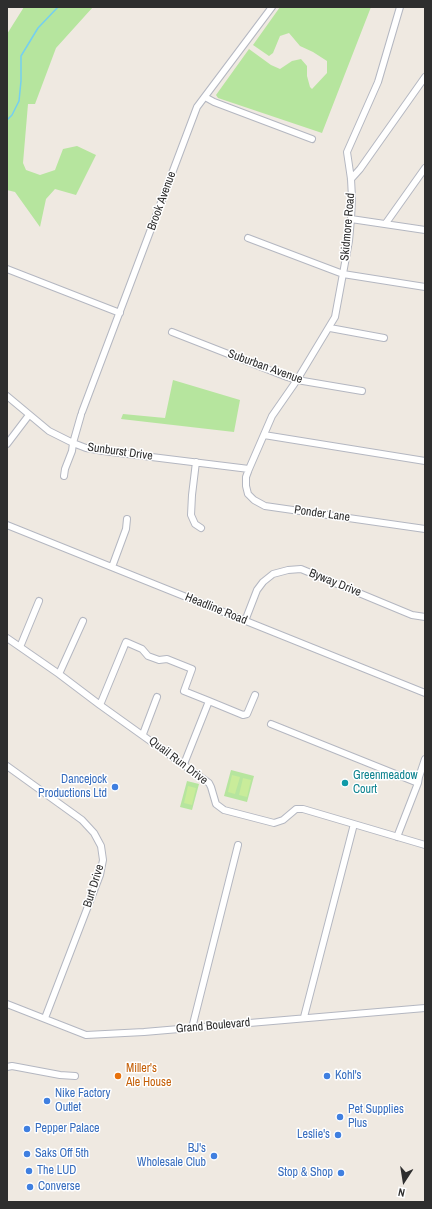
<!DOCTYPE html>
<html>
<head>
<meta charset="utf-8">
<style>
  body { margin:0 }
  #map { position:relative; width:432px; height:1209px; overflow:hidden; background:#efe9e1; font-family:"Archivo Narrow",sans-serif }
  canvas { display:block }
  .frame { position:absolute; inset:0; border:8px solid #2e2e2e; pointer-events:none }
  .north { position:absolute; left:384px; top:1161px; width:40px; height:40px; -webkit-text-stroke:3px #fff; paint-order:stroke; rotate:192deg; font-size:11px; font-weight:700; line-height:16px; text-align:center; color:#2e2e2e }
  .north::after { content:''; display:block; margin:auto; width:14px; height:18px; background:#2e2e2e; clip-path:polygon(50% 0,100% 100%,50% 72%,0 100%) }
</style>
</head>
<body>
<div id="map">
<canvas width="432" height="1209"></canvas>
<div class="frame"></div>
<div class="north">N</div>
</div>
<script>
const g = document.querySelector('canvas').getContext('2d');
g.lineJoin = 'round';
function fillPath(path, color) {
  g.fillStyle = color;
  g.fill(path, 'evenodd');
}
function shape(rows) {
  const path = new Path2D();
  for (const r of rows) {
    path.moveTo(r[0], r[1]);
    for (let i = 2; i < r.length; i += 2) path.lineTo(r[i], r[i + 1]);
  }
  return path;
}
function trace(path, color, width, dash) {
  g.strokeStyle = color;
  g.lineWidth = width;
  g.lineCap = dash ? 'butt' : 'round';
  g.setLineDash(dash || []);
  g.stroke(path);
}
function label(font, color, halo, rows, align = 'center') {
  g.font = font + ' "Archivo Narrow",sans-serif';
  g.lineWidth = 3;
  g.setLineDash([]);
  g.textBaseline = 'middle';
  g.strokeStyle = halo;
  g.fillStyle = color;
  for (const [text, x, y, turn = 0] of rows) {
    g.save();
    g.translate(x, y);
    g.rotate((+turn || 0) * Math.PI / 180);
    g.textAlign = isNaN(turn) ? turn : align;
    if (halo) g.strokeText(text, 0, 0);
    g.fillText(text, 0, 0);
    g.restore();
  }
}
const green = shape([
  [24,7,93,7,56,48,35,104,28,104,23,163,26,170,40,175,55,170,63,149,77,146,96,155,76,195,55,189,46,199,40,227,15,192,7,190,7,34],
  [280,7,371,7,322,133,218,98,216,95,249,49,271,65,280,69,292,61,301,59,307,66,307,76,310,87,312,89,327,73,327,61,313,52,300,46,289,33,280,36,273,53,269,56,253,45],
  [173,380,240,400,234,432,121,419,123,414,165,418],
  [231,770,254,776,247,802,224,796],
  [187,781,199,784,192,810,180,807]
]);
const pitch = shape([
  [232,775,240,777,235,794,228,792],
  [243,778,251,780,247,797,239,795],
  [188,786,196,788,192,805,184,803]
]);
const stream = shape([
  [7,120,12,115,19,101,21,81,21,56,38,28,58,7]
]);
const minor = shape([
  [400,7,378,82,347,152,351,179,352,198,351,219,349,241,335,317,297,380,272,416,249,469,246,477,246,486,248,494,254,500,265,506,425,529],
  [205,97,214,102,312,139],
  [351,179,360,169,425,77],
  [351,219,425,230],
  [386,223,425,168],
  [248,238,343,274,425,287],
  [7,269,120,313],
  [330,328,384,338],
  [172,332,287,377,297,380,362,391],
  [7,396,49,431,73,443,86,448,103,451,249,469],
  [82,412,197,107,272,7],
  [264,435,425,461],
  [7,444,29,415],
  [196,462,192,495,191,515,195,524,201,528],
  [64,476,65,469,72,451,73,443,81,415],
  [7,525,425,693],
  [112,567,126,529,127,519],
  [245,621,257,590,263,582,273,574,288,570,301,569,412,615,425,617],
  [7,638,59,674,100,705,209,783,211,787,216,804,224,810,274,823,283,820,296,809,303,809,425,845],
  [20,647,39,601],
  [59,674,83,621],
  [100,705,126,642,142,649,148,656,159,660,167,659,192,669,184,691,209,701,243,715,247,714,255,695],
  [271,724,418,783],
  [143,734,157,697],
  [184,764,209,701],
  [7,766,82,820,94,833,101,846,103,860,100,875,45,1018],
  [397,837,418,783,419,777,425,759],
  [7,1004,86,1035,144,1032,425,1008],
  [304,1017,354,824],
  [192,1028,238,845],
  [7,1067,12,1066,60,1075,75,1076]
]);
const markers = [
  [345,783,4,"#0f9aa8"],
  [115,787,4,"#3f7fe0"],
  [118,1076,4,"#e8710a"],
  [327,1076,4,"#3f7fe0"],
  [47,1101,4,"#3f7fe0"],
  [340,1117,4,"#3f7fe0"],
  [27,1129,4,"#3f7fe0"],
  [338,1135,4,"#3f7fe0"],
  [27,1154,4,"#3f7fe0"],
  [214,1156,4,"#3f7fe0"],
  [29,1171,4,"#3f7fe0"],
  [341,1173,4,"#3f7fe0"],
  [30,1187,4,"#3f7fe0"]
];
const streetNames = [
  ["Brook Avenue",162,201,-70],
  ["Skidmore Road",348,227,-85],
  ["Suburban Avenue",265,367,20],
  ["Sunburst Drive",120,452,8],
  ["Ponder Lane",322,514,8],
  ["Byway Drive",335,583,22],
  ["Headline Road",216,609,22],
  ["Quail Run Drive",178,761,37],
  ["Burt Drive",94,886,-73],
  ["Grand Boulevard",213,1026,-5]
];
const cultureNames = [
  ["Greenmeadow",353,776],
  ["Court",353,790]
];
const shopNames = [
  ["Dancejock",107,780,"right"],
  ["Productions Ltd",107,794,"right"],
  ["Kohl's",335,1076],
  ["Nike Factory",55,1094],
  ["Outlet",55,1108],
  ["Pet Supplies",348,1110],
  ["Plus",348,1124],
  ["Pepper Palace",35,1129],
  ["Leslie's",330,1135,"right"],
  ["BJ's",206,1149,"right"],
  ["Wholesale Club",206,1163,"right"],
  ["Saks Off 5th",35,1154],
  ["The LUD",37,1171],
  ["Stop & Shop",333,1173,"right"],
  ["Converse",38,1187]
];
const foodNames = [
  ["Miller's",126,1069],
  ["Ale House",126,1083]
];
fillPath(green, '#b6e59e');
fillPath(pitch, '#c9ec9a');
trace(stream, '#75cff0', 1.5);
trace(minor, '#b4b7c1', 8);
trace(minor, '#fff', 6);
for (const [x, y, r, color] of markers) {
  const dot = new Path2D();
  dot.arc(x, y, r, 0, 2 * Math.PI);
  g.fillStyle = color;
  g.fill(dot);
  trace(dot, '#fff', 1.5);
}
label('12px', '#2e2e2e', '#fff', streetNames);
label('12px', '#0d838f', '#fff', cultureNames, 'left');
label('12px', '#366cbe', '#fff', shopNames, 'left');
label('12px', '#c56008', '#fff', foodNames, 'left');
</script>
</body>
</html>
